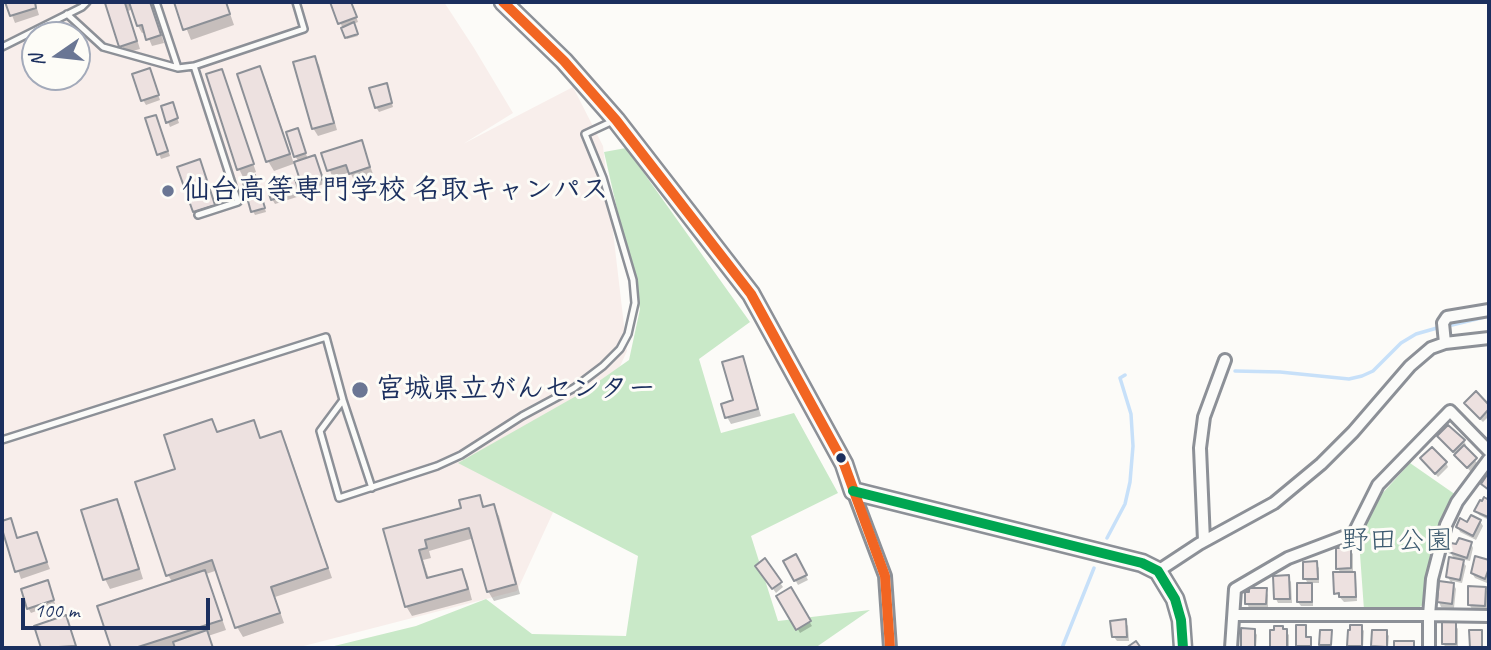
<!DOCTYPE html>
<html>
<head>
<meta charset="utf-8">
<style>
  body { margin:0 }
  #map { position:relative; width:1491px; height:650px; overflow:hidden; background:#fcfbf8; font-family:Caveat,sans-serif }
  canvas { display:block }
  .frame { position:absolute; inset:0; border:4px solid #1b2f5e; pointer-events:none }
  .north { position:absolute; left:21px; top:21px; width:70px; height:70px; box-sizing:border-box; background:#fdfcf7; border:2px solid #a3aaba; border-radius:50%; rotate:256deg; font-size:19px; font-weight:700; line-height:28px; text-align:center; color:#1b2f5e }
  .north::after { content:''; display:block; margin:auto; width:24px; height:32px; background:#6a7694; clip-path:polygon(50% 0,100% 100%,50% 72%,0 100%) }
  .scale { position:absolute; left:21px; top:598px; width:189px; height:32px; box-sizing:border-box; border:4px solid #1b2f5e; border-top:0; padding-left:9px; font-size:21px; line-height:24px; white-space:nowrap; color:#1b2f5e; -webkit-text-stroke:5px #fdfcf7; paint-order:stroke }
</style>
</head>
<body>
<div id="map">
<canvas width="1491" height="650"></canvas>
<div class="frame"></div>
<div class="north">N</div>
<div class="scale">100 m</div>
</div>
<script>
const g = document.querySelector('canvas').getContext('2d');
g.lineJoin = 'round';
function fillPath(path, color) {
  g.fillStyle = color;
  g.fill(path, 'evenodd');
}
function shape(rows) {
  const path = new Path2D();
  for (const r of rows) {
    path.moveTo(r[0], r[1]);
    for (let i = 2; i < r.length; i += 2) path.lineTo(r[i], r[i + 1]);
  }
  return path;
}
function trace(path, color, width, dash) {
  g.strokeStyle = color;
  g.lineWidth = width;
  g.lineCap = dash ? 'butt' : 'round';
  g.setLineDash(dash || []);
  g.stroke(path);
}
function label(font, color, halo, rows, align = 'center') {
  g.font = font + ' Caveat,"Klee One",sans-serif';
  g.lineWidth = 6;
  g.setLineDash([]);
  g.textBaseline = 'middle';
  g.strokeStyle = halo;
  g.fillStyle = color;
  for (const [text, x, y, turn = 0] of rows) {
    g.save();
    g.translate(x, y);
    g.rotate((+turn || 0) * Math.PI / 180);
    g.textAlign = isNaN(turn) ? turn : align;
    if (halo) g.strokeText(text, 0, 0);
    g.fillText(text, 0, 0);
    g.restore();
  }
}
const built = shape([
  [2,2,444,2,474,48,513,113,463,144,573,87,603,146,627,351,517,591,296,648,2,648],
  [35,35,77,35,77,77,35,77]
]);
const green = shape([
  [626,148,750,322,699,359,721,433,794,413,838,493,751,536,778,621,870,610,815,648,326,648,416,626,486,599,532,634,626,636,638,556,458,463,585,391,629,360,640,309,604,152],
  [1410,463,1456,495,1445,514,1430,556,1425,603,1416,610,1364,610,1359,540,1379,497]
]);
const shadow = shape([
  [7,2,35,2,39,15,15,23],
  [114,2,151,2,164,43,152,46,146,32,142,33,138,26,133,9,128,11,140,49,125,53,108,4],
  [176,2,226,2,234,25,191,40],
  [332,2,351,2,358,22,353,24,358,36,347,39],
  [315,58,319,65,337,130,318,136,313,128],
  [260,68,265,78,294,164,299,162,295,156,300,135,308,160,317,162,324,184,306,190,296,163,274,171,268,161],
  [221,71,256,172,243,177,239,169],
  [151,75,160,100,146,105,143,100],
  [388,90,393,107,379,112,376,107],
  [174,109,179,123,170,127,168,122],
  [147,119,158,121,170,156,161,159],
  [361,142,373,174,354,180,350,172,333,178,323,154],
  [199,161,218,212,198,219,194,211],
  [255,177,266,212,255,215,253,211],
  [297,186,300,196,275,204,272,199],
  [742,358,746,365,761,416,731,424,727,417,735,402],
  [1476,394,1489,407,1489,416,1483,422,1469,408],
  [211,421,218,434,253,422,261,439,281,433,286,443,332,578,275,597,284,623,243,637,237,627,218,570,206,574,226,630,208,636,213,648,113,648,100,607,173,583,168,575,178,470],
  [1439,437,1464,441,1466,445,1464,448,1478,464,1471,472],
  [1422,459,1446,463,1448,467,1438,477],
  [479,497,485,508,493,506,499,516,520,594,494,601,488,591,474,538,429,551,431,558,423,560,429,579,461,571,467,581,472,600,412,616,406,606,385,530,463,509],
  [1485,500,1489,502,1489,520,1479,515,1476,511],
  [116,501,122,511,143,579,110,589,105,579],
  [10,520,18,540,36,534,50,569,21,579,2,523],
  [1480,521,1483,526,1476,540,1460,532,1458,527],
  [1471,543,1473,548,1470,561,1461,559,1466,566,1462,583,1452,581,1456,589,1454,608,1441,607,1439,602,1452,584,1447,576,1455,560,1450,552],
  [1350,550,1353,554,1353,572,1356,578,1357,601,1344,602,1336,593,1341,574,1338,568],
  [795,556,808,580,798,585,785,561],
  [1477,558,1489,562,1487,583,1475,578,1472,573],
  [765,561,783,587,776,593,760,571],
  [1316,563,1319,568,1319,583,1310,583,1313,589,1313,606,1301,606,1298,602,1308,584,1305,578],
  [1288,577,1291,582,1292,603,1278,603,1276,599],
  [50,587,55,604,31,613,28,608],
  [790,589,812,626,800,633,779,596],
  [1485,589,1488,593,1487,610,1472,609,1469,604],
  [1266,590,1268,595,1268,608,1249,608,1247,603],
  [65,618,77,648,43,648,36,627],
  [1125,621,1128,626,1129,641,1117,641,1114,637],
  [1455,624,1458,629,1458,648,1446,648,1443,643],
  [1282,627,1289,635,1289,648,1272,648],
  [1305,627,1308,639,1312,643,1312,648,1299,648,1297,646],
  [1361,627,1364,631,1363,648,1351,648,1349,645],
  [1254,630,1257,635,1256,648,1243,648],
  [1386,632,1389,636,1388,648,1375,648,1373,646]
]);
const stream = shape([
  [1452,325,1489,316],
  [1235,371,1280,372,1349,379,1362,376,1373,371,1401,343,1416,334,1437,328],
  [1107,538,1125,504,1130,482,1133,446,1131,414,1120,378,1125,375],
  [1062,648,1094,568]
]);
const building = shape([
  [5,2,35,2,36,8,10,16,5,2],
  [108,2,150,2,161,35,146,40,142,25,137,26,129,2,125,3,137,41,119,47,105,3,108,2],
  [174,2,226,2,230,14,183,30,174,2],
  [330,2,351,2,357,17,338,24,330,2],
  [354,22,358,34,345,38,341,28,354,22],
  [315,56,334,123,312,129,293,62,315,56],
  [260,66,290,154,266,162,237,74,260,66],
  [150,68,159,95,141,101,132,74,150,68],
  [222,69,254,164,237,170,206,74,222,69],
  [387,83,392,103,375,108,369,88,387,83],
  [173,102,178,118,166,123,161,106,173,102],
  [156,115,168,151,157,155,145,118,156,115],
  [298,128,306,153,294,157,286,132,298,128],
  [362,140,370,167,349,174,346,165,327,171,321,153,362,140],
  [315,155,323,179,302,186,294,162,315,155],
  [200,159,215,205,193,212,177,167,200,159],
  [255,175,265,208,251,212,242,179,255,175],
  [295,179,299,191,271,200,267,188,295,179],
  [743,356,758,409,725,418,721,404,733,400,722,362,743,356],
  [1476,391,1489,405,1489,409,1480,419,1464,403,1476,391],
  [212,419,217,432,254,420,260,438,281,431,328,568,271,587,280,613,235,628,212,560,166,576,135,482,175,469,164,435,212,419],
  [1448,425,1465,440,1453,452,1437,436,1448,425],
  [1464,445,1477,458,1467,468,1454,455,1464,445],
  [1432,447,1447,462,1435,474,1420,458,1432,447],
  [1487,475,1489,476,1489,490,1481,484,1487,475],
  [480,495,483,507,494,504,516,584,487,592,469,528,425,540,427,548,419,550,427,578,462,569,468,589,405,607,383,529,461,508,459,500,480,495],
  [1484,497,1489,500,1488,517,1474,511,1480,500,1482,501,1484,497],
  [117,499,139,569,103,580,81,510,117,499],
  [1471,515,1481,520,1473,536,1456,527,1460,518,1467,522,1471,515],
  [11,518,17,538,37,532,47,562,15,572,2,529,2,521,11,518],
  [1459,538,1472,542,1467,558,1449,552,1451,543,1456,544,1459,538],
  [1336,548,1351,548,1351,568,1336,569,1336,548],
  [796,554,807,575,794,581,783,561,796,554],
  [1475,556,1489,560,1489,568,1485,579,1471,573,1475,556],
  [1449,557,1464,560,1460,580,1446,577,1449,557],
  [765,558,782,582,772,589,755,566,765,558],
  [1317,561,1318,579,1303,579,1303,562,1317,561],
  [205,570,222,620,135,648,111,648,97,606,205,570],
  [1333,572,1355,572,1356,597,1339,597,1339,593,1334,594,1333,572],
  [1289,575,1290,599,1274,599,1273,576,1289,575],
  [48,580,54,600,27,609,21,589,48,580],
  [1439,581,1454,583,1452,604,1437,602,1439,581],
  [1297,583,1312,583,1312,602,1297,602,1297,583],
  [1468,586,1486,587,1485,606,1468,605,1468,586],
  [791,587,811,621,796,630,776,596,791,587],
  [1249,588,1267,588,1266,604,1245,604,1245,592,1249,592,1249,588],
  [66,615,76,646,41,648,34,626,66,615],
  [1126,619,1127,637,1112,637,1110,621,1126,619],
  [1442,622,1456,622,1456,644,1442,644,1442,622],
  [1296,625,1306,625,1306,637,1311,637,1311,646,1296,646,1296,625],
  [1350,625,1362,625,1362,646,1347,646,1348,630,1350,630,1350,625],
  [1274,626,1283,626,1283,629,1287,629,1287,648,1270,648,1270,630,1274,630,1274,626],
  [1241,628,1255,629,1255,647,1241,647,1241,628],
  [207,630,213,648,175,648,173,642,207,630],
  [1320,630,1332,630,1331,645,1319,645,1320,630],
  [1372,630,1387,630,1387,647,1371,646,1372,630],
  [1469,630,1482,630,1482,648,1470,648,1469,630],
  [1136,641,1141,648,1126,648,1136,641],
  [1394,641,1414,641,1414,648,1394,648,1394,641]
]);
const lane = shape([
  [156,2,178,68],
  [67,14,103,47,178,68,194,66],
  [2,47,82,7,87,2],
  [198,215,238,202,194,66,304,29,296,2],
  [343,400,372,488],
  [2,440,326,337,343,400,320,431,339,498,437,466,461,455,522,416,574,388,603,366,620,349,628,334,635,303,633,280,603,178,585,134,613,121]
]);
const street = shape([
  [1445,343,1489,338],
  [853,491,885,576,890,648],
  [1204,541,1200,448,1204,417,1225,360],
  [1158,571,1199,544,1274,503,1321,464,1353,432,1410,366,1431,348,1445,343,1443,323,1447,317,1489,310],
  [1234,615,1429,615,1432,579,1446,525,1457,502,1489,459],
  [1231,648,1235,589,1288,558,1354,533,1378,485,1450,411,1489,451],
  [1429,648,1429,615,1489,616]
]);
const secondary = shape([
  [503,2,564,61,616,120,751,294,844,464,853,491,1142,563,1158,571,1175,599,1181,620,1183,648]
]);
const bus1 = shape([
  [503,2,564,61,616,120,751,294,844,464,885,576,890,648]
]);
const bus2 = shape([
  [853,491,1142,563,1158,571,1175,599,1181,620,1183,648]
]);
const markers = [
  [168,191,7,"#6a7694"],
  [360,390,9,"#6a7694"],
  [841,458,6,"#1b2f5e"]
];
const poiNames = [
  ["仙台高等専門学校 名取キャンパス",182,191],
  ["宮城県立がんセンター",376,390]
];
const parkNames = [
  ["野田公園",1397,542]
];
fillPath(built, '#f8eeeb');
fillPath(green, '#c9e9c8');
fillPath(shadow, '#0003');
trace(stream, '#c7e0f9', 3.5);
fillPath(building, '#ede1e0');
trace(building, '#8c9097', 2);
trace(lane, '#8c9097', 10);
trace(street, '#8c9097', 16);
trace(secondary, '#8c9097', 21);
trace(lane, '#fbfbf9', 5);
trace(street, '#fbfbf9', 10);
trace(secondary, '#fbfbf9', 16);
trace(bus1, '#f26522', 10);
trace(bus2, '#00a651', 10);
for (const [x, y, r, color] of markers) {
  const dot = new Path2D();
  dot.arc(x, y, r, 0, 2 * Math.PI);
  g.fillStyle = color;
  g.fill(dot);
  trace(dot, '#fdfcf7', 2.5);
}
label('bold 28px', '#1b2f5e', '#fdfcf7', poiNames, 'left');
label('28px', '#3c5a6f', '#fdfcf7', parkNames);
</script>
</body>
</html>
